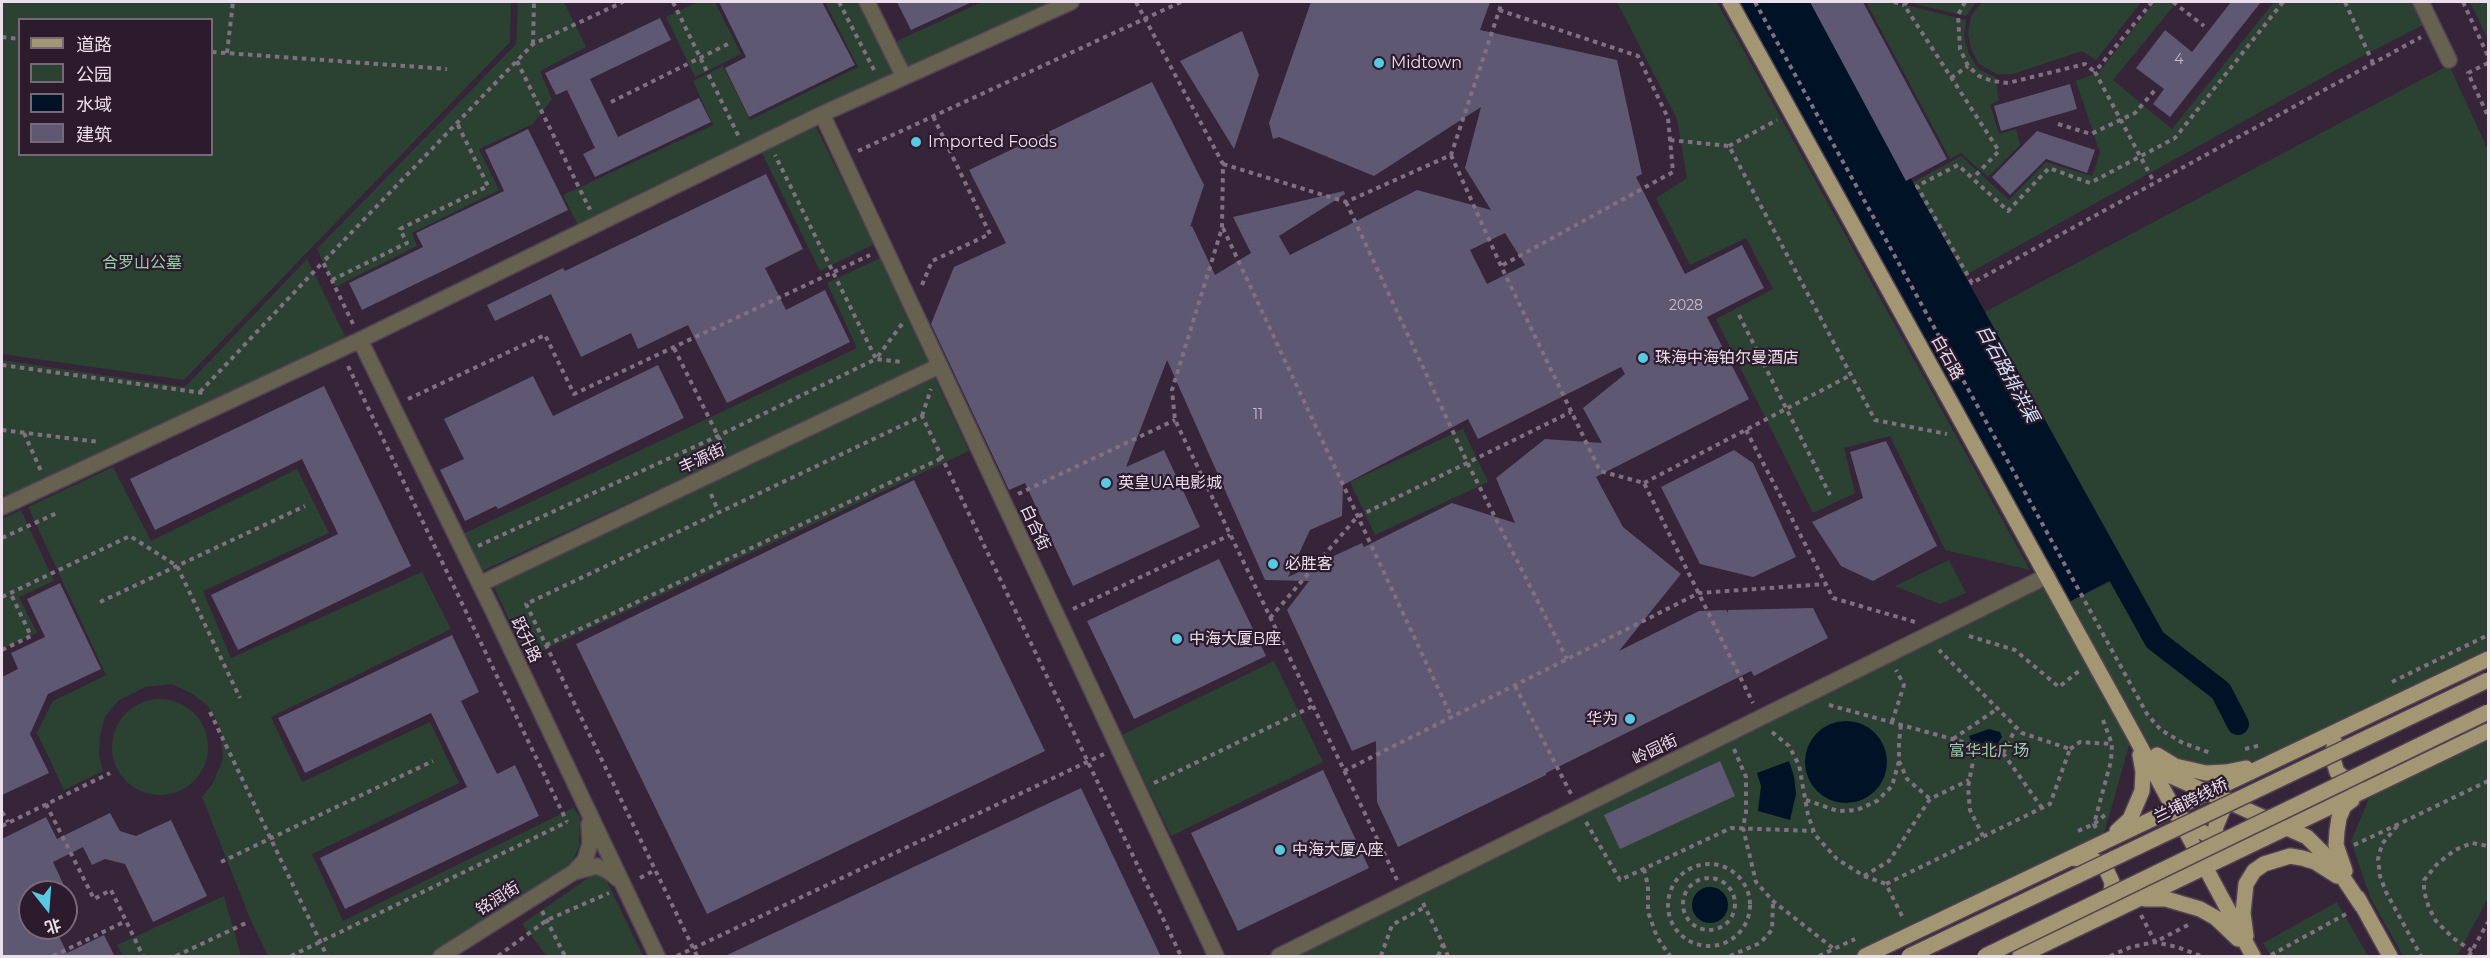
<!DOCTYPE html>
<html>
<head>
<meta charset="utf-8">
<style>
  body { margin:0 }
  #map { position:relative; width:2490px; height:958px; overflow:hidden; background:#362438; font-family:Montserrat,"Noto Sans SC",sans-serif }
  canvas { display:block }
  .frame { position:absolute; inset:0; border:3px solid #ebdfec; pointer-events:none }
  .legend { position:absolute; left:18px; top:18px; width:195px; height:138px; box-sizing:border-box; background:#2c1a2d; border:2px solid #786979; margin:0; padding:8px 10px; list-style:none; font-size:18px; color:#ebdfec }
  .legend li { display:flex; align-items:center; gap:12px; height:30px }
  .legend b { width:30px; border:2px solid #786979 }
  .north { position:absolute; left:18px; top:880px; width:60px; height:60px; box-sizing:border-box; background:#2c1a2d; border:2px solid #786979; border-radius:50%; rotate:163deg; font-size:16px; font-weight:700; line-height:24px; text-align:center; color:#ebdfec }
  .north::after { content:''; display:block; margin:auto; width:21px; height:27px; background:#58c9e3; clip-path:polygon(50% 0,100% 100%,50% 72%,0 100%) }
</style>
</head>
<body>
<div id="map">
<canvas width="2490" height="958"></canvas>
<div class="frame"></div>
<ul class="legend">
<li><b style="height:8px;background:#a39673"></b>道路</li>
<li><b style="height:16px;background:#2b4232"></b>公园</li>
<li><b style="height:16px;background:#001326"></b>水域</li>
<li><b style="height:16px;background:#5f5873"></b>建筑</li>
</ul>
<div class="north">北</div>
</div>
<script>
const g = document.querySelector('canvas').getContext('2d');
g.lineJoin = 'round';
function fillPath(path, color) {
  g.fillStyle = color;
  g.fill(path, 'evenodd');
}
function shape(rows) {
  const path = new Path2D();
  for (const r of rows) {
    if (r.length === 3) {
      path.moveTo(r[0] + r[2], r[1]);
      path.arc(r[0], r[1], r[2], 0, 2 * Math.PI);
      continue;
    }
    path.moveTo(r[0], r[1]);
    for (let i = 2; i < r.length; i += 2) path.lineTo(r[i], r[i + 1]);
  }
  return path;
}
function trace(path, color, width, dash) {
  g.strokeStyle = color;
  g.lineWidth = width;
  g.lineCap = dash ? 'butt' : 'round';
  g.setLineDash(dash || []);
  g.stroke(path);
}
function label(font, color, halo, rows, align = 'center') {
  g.font = font + ' Montserrat,"Noto Sans SC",sans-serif';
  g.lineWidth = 4.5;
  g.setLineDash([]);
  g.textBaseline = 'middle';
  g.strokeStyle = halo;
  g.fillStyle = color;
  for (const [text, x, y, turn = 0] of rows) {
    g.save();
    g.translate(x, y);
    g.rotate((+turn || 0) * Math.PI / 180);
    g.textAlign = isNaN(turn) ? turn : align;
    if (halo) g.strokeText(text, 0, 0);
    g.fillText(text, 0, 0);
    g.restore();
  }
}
const green = shape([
  [2,2,511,2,510,42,184,380,2,354],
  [20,20,212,20,212,154,20,154],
  [518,2,564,2,586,47,540,71,552,99,533,124,479,149,499,190,412,233,417,246,335,287,317,249,516,44],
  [698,2,715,2,741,54,695,77,666,17],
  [825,2,861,2,896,73,580,229,563,195,713,125,693,81,723,66,750,120,858,67],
  [982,2,1059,2,907,70,895,42],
  [1617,2,1717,2,2030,570,1945,550,1890,436,1844,448,1855,493,1813,513,1716,319,1773,289,1746,238,1690,265,1656,198,1687,178,1677,119],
  [1866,2,1891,2,1897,5,1910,6,1966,20,1964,37,1969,54,1978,69,1995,77,1999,100,1990,105,1999,134,2016,129,2020,145,1988,177,1961,153,1950,159],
  [1906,2,1976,2,1966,16],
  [1982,2,2141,2,2096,60,2082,51,2013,74,1997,74,1979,64,1972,51,1968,35,1971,16],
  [2155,2,2177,2,2113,80,2172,129,2274,2,2413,2,2423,25,2347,64,1962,277,1910,184,1961,156,2009,200,2046,162,2092,176,2100,153,2076,81,2099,72],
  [2470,2,2488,2,2488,40],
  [2449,65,2488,150,2488,657,2220,786,2160,757,2133,732,2102,840,1862,956,1280,956,2046,577,2064,604,2120,577,1977,316],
  [815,125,874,244,820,271,761,151],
  [880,258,929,363,482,571,463,534,857,348,827,283],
  [307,259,346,338,5,499,2,491,2,360,185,387],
  [935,378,969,451,527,658,493,585],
  [1463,429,1488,482,1375,535,1350,482],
  [113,467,151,541,297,469,329,533,203,591,231,658,422,572,451,629,271,717,302,782,430,722,459,783,312,854,343,921,573,808,580,817,579,846,570,867,429,956,268,956,251,921,202,797,213,783,223,759,221,730,208,706,191,693,172,684,145,687,118,701,105,717,100,735,99,755,103,771,64,790,37,733,53,701,106,675,28,507],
  [21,510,54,581,19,597,37,633,2,649,2,519],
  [1949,560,1966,593,1940,604,1895,586],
  [1274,661,1323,762,1171,836,1122,735],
  [160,747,48],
  [2488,739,2488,898,2457,956,2403,956,2370,897,2351,841,2370,796],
  [601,869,643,956,547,956,522,924],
  [224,896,241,956,123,956,117,945],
  [2337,902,2368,956,2271,956,2263,943]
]);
const water = shape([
  [1729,2,1799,2,2119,576,2063,605],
  [1846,762,41],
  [1989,729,2000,732,2002,737,1996,746,1971,741,1969,736],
  [1789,761,1794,776,1796,794,1790,820,1758,811,1761,786,1757,773],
  [1710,905,18]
]);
const canal = shape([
  [1800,2,2155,640,2221,691,2238,724]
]);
const building = shape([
  [719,2,822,2,855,65,749,117,725,68,746,57],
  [897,2,972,2,911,30],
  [1311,2,1490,2,1480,30,1617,60,1642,174,1636,177,1685,274,1742,245,1764,288,1707,317,1749,399,1596,477,1623,527,1681,574,1619,651,1699,611,1726,610,1728,613,1728,610,1813,608,1828,638,1754,676,1751,671,1546,773,1546,775,1398,847,1377,802,1376,741,1352,751,1287,610,1309,581,1265,580,1167,360,1126,467,1164,450,1200,527,1073,586,1025,483,1009,490,931,324,954,267,1006,243,969,170,1152,82,1204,185,1190,227,1192,226,1215,275,1251,253,1233,217,1344,191,1345,194,1279,236,1290,255,1417,190,1491,210,1465,168,1481,107,1374,176,1279,137,1273,139,1269,123],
  [1505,233,1525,265,1487,284,1470,250],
  [1621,367,1625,374,1583,408,1602,443,1545,439,1496,478,1515,523,1452,503,1364,547,1362,543,1288,577,1310,530,1342,516,1343,485,1468,419,1478,439],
  [1810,2,1863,2,1947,159,1906,181],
  [2231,2,2261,2,2170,117,2153,104,2164,89,2136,68,2165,30,2192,52],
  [660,18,671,40,590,79,618,137,699,98,711,122,595,177,583,154,595,148,567,90,556,95,545,73],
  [1242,31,1259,75,1234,149,1180,61],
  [2070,84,2077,109,2001,131,1994,106],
  [528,129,568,210,362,310,349,283,423,247,416,233,504,191,485,150],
  [2037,131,2095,150,2087,173,2046,159,2010,195,1992,177],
  [766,174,803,249,765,268,786,310,825,290,850,342,727,403,688,325,638,349,631,333,581,357,551,294,495,321,487,305,563,268,565,271],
  [658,365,684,418,498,509,496,506,465,521,440,470,464,459,444,419,533,376,553,416],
  [324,386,411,566,238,650,211,595,338,534,302,459,155,530,130,479],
  [1886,441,1937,546,1873,581,1841,566,1812,522,1863,498,1850,452],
  [1734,450,1753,463,1796,557,1753,577,1700,564,1661,487],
  [914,480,1045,751,707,914,576,644],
  [1219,559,1266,656,1134,719,1087,621],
  [60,583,101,669,48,694,30,734,49,773,2,795,2,677,18,669,11,653,45,637,27,599],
  [452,635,479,692,461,701,497,774,515,765,539,816,345,909,320,858,467,787,431,713,305,773,278,718],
  [1720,761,1735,796,1620,849,1604,815],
  [1323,770,1369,868,1238,931,1191,833],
  [1081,788,1161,957,723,957],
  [110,813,120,831,136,836,171,820,207,896,153,922,125,864,105,859,92,865,83,847,53,862,67,892,30,892,30,928,55,928,67,953,104,935,115,957,2,957,2,839,46,817,57,839]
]);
const path = shape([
  [673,2,739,137],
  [839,2,874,70],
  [1136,2,1223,164,1222,228,1172,390,1175,420,1397,880],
  [1755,2,2147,714,2161,730,2183,743,2211,753],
  [1894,2,1904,5],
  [1907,2,1904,5,1999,151,1973,178],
  [1965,2,1958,15,1960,49,1968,66,1979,76,1992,81,2008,83,2085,64,2095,72],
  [2152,2,2095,72,2154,182],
  [2173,2,2204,26],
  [2283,2,2175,138,2090,183,2049,168,2008,211,1958,165,1917,186,1972,283,2421,37],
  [2345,2,2373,63],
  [2463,2,2488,56],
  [1499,10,1638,56,1668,118,1673,172,1501,266],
  [2,37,20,39],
  [533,44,534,2],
  [212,52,447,69],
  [227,53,233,2],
  [517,61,589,208,591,207],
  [2488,63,2468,73,2488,116],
  [1951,78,1968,66],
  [611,102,728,44],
  [2058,124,2091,134,2135,113,2155,90],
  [1670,140,1729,146,1875,420,1947,434],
  [1729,146,1777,120],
  [858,151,1181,2],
  [1451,155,1501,266,1600,471,1644,483,1753,703],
  [1223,164,1346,202,1451,155,1502,2],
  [1346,202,1468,464,1567,659],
  [1223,228,1452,718],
  [332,280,407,243,400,229,488,186,457,123],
  [922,285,932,261,990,234,933,116],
  [1739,315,1830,495],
  [353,324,323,262,533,44,623,2],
  [902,324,876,359,903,362],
  [674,348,725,450],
  [2,365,203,393],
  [348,366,567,822],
  [200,392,323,262],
  [408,399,545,335,574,394,870,255],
  [922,416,931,389],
  [2,430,99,442],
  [1746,430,1833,598,1915,622],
  [24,433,41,471],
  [1644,483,1851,375],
  [711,494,719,513],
  [1018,494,1175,420],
  [2,538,59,512],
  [478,546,718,436,876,359,775,155],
  [2,597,130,536,177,566,240,698],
  [100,602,305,506],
  [1073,609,1230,535],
  [1270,618,1357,517,1571,412],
  [1969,636,2015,650,2059,687,2079,671],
  [546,645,942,458],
  [2,650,31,636,10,592],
  [2392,682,2488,635],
  [1515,686,1571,794],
  [1829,705,2003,753,2016,728],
  [210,712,327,956],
  [1892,722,1904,685,1896,670],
  [1901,725,1899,741,1899,761,1907,779,1930,799],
  [1772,732,1789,746,1799,765,1808,815,1815,835,1837,859,1864,876,1886,884],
  [1953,739,1997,709],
  [1976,746,1968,787,1970,810,1983,836],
  [1734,749,1746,777,1746,812,1743,828,1756,882,1773,901,1834,949],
  [2070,749,2080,742,2112,744],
  [2245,749,2261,745],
  [2003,753,2042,808],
  [1344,771,1699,593,1826,584],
  [1154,783,1313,706],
  [1806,800,1838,811,1857,810,1877,801,1892,786,1899,761],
  [46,804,94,899,111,890,143,956],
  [2,812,8,822],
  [1586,822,1620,880,1731,828,1813,831],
  [2403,822,2488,781],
  [2,826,110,773],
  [2397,826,2382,844,2378,859,2380,876,2386,892,2421,956],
  [2096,828,2094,824,2111,761,2112,744,2103,720],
  [2078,831,2094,824,2105,815],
  [2354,845,2403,822],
  [221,862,433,761],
  [1709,905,41],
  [1644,869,1648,886,1648,912,1657,937,1670,956],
  [1864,876,1889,861,1930,799,1969,780],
  [1709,904,26],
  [640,878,655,870],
  [1423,903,1443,944,1438,956],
  [542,911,565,956],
  [2141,915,2155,942,2188,925],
  [1902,916,1886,884,2050,804,2070,749,2022,733,1939,650],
  [1443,944,1448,956],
  [2472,951,2453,938,2436,921,2429,908,2424,891,2424,880,2438,863,2455,850,2472,843,2488,846],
  [2271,955,2346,914],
  [53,956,126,921],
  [176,956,246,923],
  [291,956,567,822],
  [498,956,547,920,609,893],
  [677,956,1104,754],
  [697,956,526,604,922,416,1181,956],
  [1381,956,1392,925,1425,907],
  [1730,956,1760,943,1772,930,1773,902],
  [1819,956,1855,939],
  [2110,956,2131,947,2155,942,2177,947,2201,956],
  [2469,956,2488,922]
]);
const minor = shape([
  [867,2,904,77],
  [2421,2,2449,60],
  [822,114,1216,956],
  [360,340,494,613,657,956],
  [2,507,360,340,822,114,1071,2],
  [480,584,939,366],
  [589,824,590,844,585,860,574,872,597,866,608,871,618,879],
  [441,956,574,872],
  [1279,956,2047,576]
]);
const major = shape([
  [1730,2,2133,733,2253,956],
  [2335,743,2332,756,2337,772,2349,782,2356,784],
  [2157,755,2175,766,2206,773,2226,772,2246,768],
  [2152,758,2171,776,2307,837,2334,864,2362,906],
  [2181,817,2194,828,2222,842],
  [2117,831,2130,819,2142,791,2143,772,2140,755],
  [2213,855,2216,826,2227,800],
  [2071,858,2094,860,2105,867,2112,882,2110,904],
  [2345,871,2336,845,2337,831,2339,818,2344,806,2352,800],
  [2358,898,2390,956],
  [2145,899,2166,899,2200,909,2216,918,2238,939],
  [2246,936,2243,913,2246,884,2254,871,2264,864,2290,856,2302,858,2315,862,2337,876],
  [1865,956,2488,659],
  [2020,956,2488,731]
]);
const majorBridge = shape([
  [1909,956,2488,680],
  [1985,956,2488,712]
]);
const markers = [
  [1379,63,6,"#58c9e3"],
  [916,142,6,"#58c9e3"],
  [1643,358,6,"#58c9e3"],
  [1106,483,6,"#58c9e3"],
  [1273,564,6,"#58c9e3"],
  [1177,639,6,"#58c9e3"],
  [1630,719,6,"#58c9e3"],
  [1280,850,6,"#58c9e3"]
];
const numberNames = [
  ["4",2179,60],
  ["2028",1686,306],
  ["11",1258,415]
];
const poiNames = [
  ["Midtown",1391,63],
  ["Imported Foods",928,142],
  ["珠海中海铂尔曼酒店",1655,358],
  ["英皇UA电影城",1118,483],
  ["必胜客",1285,564],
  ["中海大厦B座",1189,639],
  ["华为",1618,719,"right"],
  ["中海大厦A座",1292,850]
];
const parkNames = [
  ["合罗山公墓",142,263],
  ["富华北广场",1989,751]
];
const streetNames = [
  ["白石路",1947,358,61],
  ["丰源街",702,459,-25],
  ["白合街",1035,528,65],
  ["跃升路",526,640,65],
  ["岭园街",1655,750,-26],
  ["兰埔跨线桥",2191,801,-26],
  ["铭润街",498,899,-32]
];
const waterNames = [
  ["白石路排洪渠",2007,374,61]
];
fillPath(green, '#2b4232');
fillPath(water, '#001326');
trace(canal, '#001326', 22);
fillPath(building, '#5f5873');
trace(minor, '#534255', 18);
trace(major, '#534255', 18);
trace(path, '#807081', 4, [4.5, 4.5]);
trace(minor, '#676150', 15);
trace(major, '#a39673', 15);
trace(majorBridge, '#534255', 18, []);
trace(majorBridge, '#a39673', 15);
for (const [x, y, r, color] of markers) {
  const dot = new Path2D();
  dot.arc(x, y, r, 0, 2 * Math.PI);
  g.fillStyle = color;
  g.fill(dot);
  trace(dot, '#2c1a2d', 2);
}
label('14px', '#c8bdce', null, numberNames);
label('16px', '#ebdfec', '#2c1a2d', poiNames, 'left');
label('16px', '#94d2a6', '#2c1a2d', parkNames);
label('16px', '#ebdfec', '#2c1a2d', streetNames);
label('italic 18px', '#d2e7fb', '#2c1a2d', waterNames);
</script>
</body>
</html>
